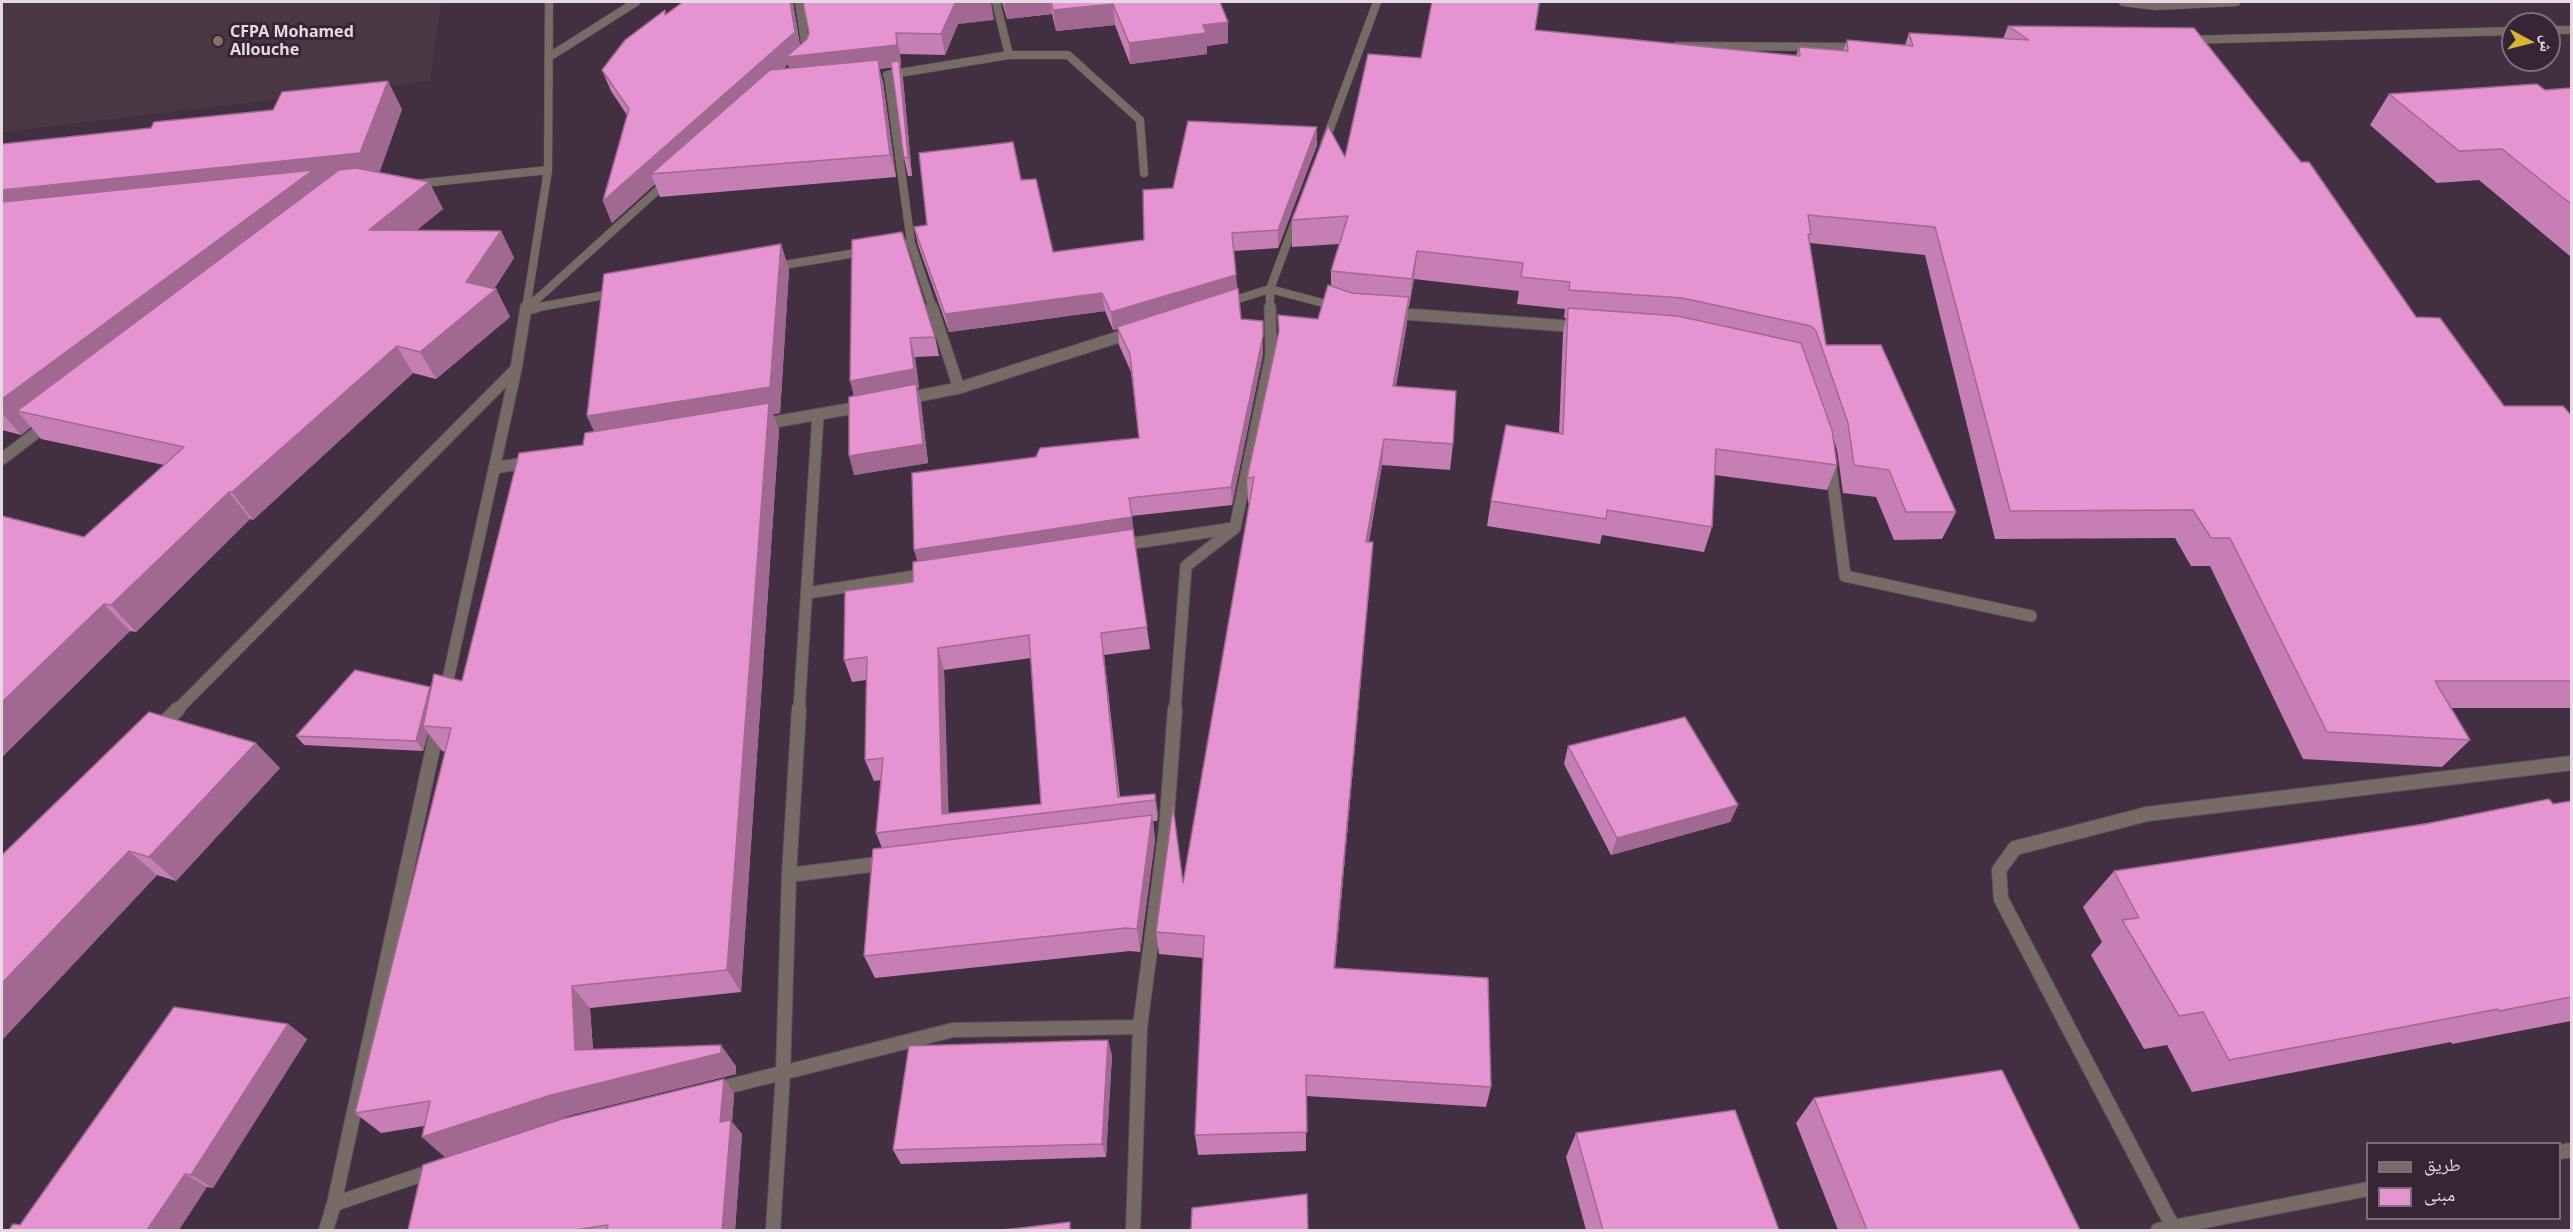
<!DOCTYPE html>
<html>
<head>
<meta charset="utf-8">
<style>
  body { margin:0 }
  #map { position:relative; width:2573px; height:1232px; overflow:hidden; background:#422f41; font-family:"Noto Sans","Noto Naskh Arabic",sans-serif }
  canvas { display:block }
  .frame { position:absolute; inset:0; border:3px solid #e5d9e4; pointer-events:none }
  .legend { position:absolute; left:2366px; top:1142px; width:195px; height:78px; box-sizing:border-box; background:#372536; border:2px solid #7d6d7c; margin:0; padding:8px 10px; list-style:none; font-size:18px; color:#e5d9e4 }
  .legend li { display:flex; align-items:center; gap:12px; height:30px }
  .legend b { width:30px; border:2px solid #7d6d7c }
  .north { position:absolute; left:2501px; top:12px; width:60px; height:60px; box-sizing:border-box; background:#372536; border:2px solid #7d6d7c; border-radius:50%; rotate:97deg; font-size:16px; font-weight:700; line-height:24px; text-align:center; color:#e5d9e4 }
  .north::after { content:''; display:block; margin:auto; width:21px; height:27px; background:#d3b635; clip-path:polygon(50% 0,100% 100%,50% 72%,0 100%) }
</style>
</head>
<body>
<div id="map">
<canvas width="2573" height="1232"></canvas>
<div class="frame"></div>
<ul class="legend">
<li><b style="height:8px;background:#776b66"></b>طريق</li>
<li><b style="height:16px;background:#e694d1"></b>مبنى</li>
</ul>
<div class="north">ش</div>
</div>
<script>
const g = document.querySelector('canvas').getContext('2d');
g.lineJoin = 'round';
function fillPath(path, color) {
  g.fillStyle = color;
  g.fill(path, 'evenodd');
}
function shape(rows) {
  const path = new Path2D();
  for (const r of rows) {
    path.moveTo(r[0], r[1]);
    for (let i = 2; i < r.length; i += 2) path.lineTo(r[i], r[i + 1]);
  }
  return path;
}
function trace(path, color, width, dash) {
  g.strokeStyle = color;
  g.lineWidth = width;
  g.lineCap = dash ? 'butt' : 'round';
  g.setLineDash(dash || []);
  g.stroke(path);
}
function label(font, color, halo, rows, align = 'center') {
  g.font = font + ' "Noto Sans",sans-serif';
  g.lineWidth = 6;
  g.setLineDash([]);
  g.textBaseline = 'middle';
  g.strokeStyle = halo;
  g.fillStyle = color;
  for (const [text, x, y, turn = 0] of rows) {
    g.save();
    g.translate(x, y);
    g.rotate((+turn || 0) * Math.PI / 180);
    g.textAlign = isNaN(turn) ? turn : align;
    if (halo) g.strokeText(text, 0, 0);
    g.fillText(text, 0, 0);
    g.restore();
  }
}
const education = shape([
  [2,2,441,2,430,81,2,132]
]);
const service = shape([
  [2173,1227,2001,899,1999,870,2015,848,2147,814,2572,763]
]);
const minorFar2 = shape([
  [799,2,807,56],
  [2123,2,2156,6,2236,2],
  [2549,30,2572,30],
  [2187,40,2513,31],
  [1677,46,1861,47],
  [1009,55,1068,55,1140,120,1144,173],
  [549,57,636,2],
  [887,75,1009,55,996,2],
  [888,75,911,243,933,309],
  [1325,142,1377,2],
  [414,184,548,170],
  [891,247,911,243],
  [772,267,868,251],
  [1225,303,1270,289,1338,307],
  [526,309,669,180],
  [526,309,548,170,549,2],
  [528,309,616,293],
  [1270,309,1270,289,1298,214]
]);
const minorFar1 = shape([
  [932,307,959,388],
  [526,309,528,307],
  [527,309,536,307],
  [1391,313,1580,327],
  [903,399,959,388,1134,332],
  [762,424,866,406],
  [2,459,49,423],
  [1830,460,1845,576,2031,616],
  [494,468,531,462],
  [1121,545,1234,528],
  [807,593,928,574],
  [445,693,516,369,526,307],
  [177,710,516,369],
  [799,710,818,415],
  [1175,710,1186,566,1235,528,1271,355,1270,307]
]);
const minor = shape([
  [159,728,178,709],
  [789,875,886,863],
  [714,1090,953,1030,1140,1027,1166,829,1175,709],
  [2560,1152,2572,1150],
  [334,1204,435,1170],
  [326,1230,334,1204,438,725],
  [773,1230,783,1074,789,875,799,709],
  [1133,1230,1140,1027],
  [2158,1230,2368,1189]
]);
const wall = shape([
  [683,2,793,2,793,3,800,45,807,39,994,20,958,24,945,55,900,54,901,66,900,67,903,79,912,176,908,176,904,158,892,67,879,69,883,82,896,177,660,197,655,184,612,223,603,201,627,115,611,91,602,70,665,10,666,14],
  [788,64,790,68,783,69],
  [1002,2,1220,2,1228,43,1207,46,1207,54,1130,64,1115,25,1056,31,1052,14,1007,19],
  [1432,2,1540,2,1535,30,1796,56,1799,47,1843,51,1847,40,1905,45,1909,33,2003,39,2008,26,2194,28,2416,317,2504,406,2571,415,2571,708,2451,708,2470,740,2442,767,2303,759,2210,566,2191,566,2175,538,1995,539,1925,255,1810,243,1826,345,1956,512,1942,539,1894,540,1876,497,1843,493,1837,450,1833,437,1837,465,1827,490,1715,475,1712,527,1704,552,1602,535,1600,544,1487,526,1491,501,1559,433,1563,333,1566,318,1564,318,1565,309,1517,304,1519,291,1414,279,1409,307,1408,307,1407,323,1396,386,1453,444,1450,470,1382,465,1369,542,1373,542,1371,568,1335,968,1491,1087,1486,1107,1306,1096,1306,1151,1198,1155,1195,1135,1203,958,1159,954,1156,932,1183,883,1250,503,1248,503,1247,478,1318,319,1331,286,1331,271,1339,244,1292,247,1292,220,1345,157,1421,58],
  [2571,88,2571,257,2479,180,2437,183,2370,125,2389,94,2545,90],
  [402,109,379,173,429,182,443,209,416,230,501,231,514,258,494,289,496,289,510,317,436,379,413,373,253,520,250,519,136,632,130,631,2,757,84,537,164,465,41,439,31,427,21,435,2,430,2,144,151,128],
  [1317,127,1317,145,1278,248,1234,251,1237,288,1241,319,1263,354,1232,505,1131,516,1150,649,1104,655,1120,797,1155,794,1158,815,1157,821,1153,821,1155,840,1140,952,1130,951,875,978,864,956,882,848,876,833,881,780,874,781,865,760,866,680,852,682,844,660,913,582,917,561,1036,457,1139,438,1131,372,1119,345,1118,329,1113,330,1105,311,949,332,918,245,914,227,927,225,1021,180,1053,252,1144,240,1173,188],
  [1031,658,1041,804,948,813,944,670],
  [852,240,935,337,939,356,915,357,919,388,917,388,921,403,928,463,854,475],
  [781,244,789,270,780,413,773,414,779,429,741,992,590,1008,593,1049,736,1066,736,1074,571,1115,445,1157,422,1137,424,1126,381,1133,355,1113,445,752,442,751,428,733,423,751,304,745,296,736,431,688,462,681,583,445,594,431,587,416],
  [1568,746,1738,805,1730,822,1611,855,1564,764],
  [280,768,176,881,157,875,2,1040,2,855],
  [2571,801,2571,1021,2452,1044,2451,1042,2192,1092,2167,1045,2144,1049,2091,955,2102,942,2083,907,2114,871],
  [288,1024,307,1039,213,1188,207,1187,20,1225],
  [1112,1055,1106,1157,901,1164,893,1150],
  [724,1079,734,1094,732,1122,742,1134,735,1230,408,1230],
  [1814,1098,2080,1230,1838,1230,1796,1123],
  [1576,1133,1779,1230,1586,1230,1566,1157]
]);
const shadedWall = shape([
  [790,2,793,2,793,3,801,53,896,33,900,54,901,66,900,66,903,79,912,176,908,157,899,67,879,69,883,82,896,177,890,155,792,78,788,64,667,173,651,174,655,184,612,223,603,201],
  [969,2,991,2,994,20,958,24,945,55,941,34,955,3],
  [1004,2,1050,2,1052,14,1007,19],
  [1113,4,1115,25,1056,31,1053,10],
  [1228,22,1228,43,1207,46,1207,54,1130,64,1129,43,1203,25],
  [388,81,402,109,376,182,17,411,31,427,21,435,2,413,2,190],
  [1317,127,1317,145,1278,248,1278,230],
  [429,182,443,209,384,257,369,230],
  [501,231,514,258,490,294,496,289,510,317,436,379,420,352],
  [781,244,789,270,780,413,773,414,779,429,741,992,727,970,600,443,587,416],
  [1417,251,1414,279,1409,307,1412,279],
  [1236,275,1237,293,1117,327,1118,329,1113,330,1111,312],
  [1102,293,1105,311,949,332,945,314],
  [1409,297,1407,323,1391,412,1393,386],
  [1263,336,1263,354,1232,505,1231,487],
  [910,338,915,357,919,388,917,388,921,403,928,463,854,475,849,456,855,400,850,381],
  [397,346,413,373,253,520,232,492],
  [1384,439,1382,465,1364,567,1366,542],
  [229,492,250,519,136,632,111,605],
  [1132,517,1134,535,919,568,914,550],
  [1373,542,1371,568,1333,990,1334,968],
  [104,604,130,631,2,757,2,702],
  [1101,633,1104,655,1120,804],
  [938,648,944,670,949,825,942,814],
  [430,687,437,696,423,726,428,733,423,751,416,741],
  [256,743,280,768,176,881,149,857],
  [1155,794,1158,815,1157,821,1155,800],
  [1738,805,1730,822,1611,855,1617,838],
  [1152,815,1155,840,1140,952,1137,929],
  [129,851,157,875,2,1040,2,983],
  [572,986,590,1008,594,1071,575,1050],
  [288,1024,307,1039,213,1188,191,1175],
  [1108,1040,1112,1055,1106,1157,1102,1144],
  [721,1045,736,1066,736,1074,571,1115,445,1157,422,1137,551,1095],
  [724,1079,734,1094,732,1122,742,1134,735,1230,722,1230,720,1122],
  [185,1174,207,1187,179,1230,147,1230]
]);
const building = shape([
  [683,2,790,2,795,32,603,201,629,109,602,70,625,40,665,10,665,15,683,2],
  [803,2,969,2,955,3,941,34,896,33,897,45,786,57,807,39,809,33,803,2],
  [1051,2,1220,2,1228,22,1203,25,1206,33,1129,43,1113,4,1053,10,1051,2],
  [1432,2,1539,2,1535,30,1800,56,1799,47,1848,51,1847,40,1913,46,1909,33,2029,40,2008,26,2194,28,2301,162,2309,162,2416,317,2440,318,2504,406,2563,406,2571,415,2571,681,2435,681,2470,740,2327,732,2230,538,2211,538,2193,510,2010,511,1935,227,1808,215,1811,234,1808,234,1826,345,1881,345,1956,512,1906,512,1889,470,1854,465,1848,423,1816,331,1811,326,1682,298,1569,290,1570,282,1521,277,1523,263,1417,251,1412,279,1331,271,1348,216,1292,220,1328,126,1345,157,1368,54,1421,58,1432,2],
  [878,60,890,155,651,174,770,70,878,60],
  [899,61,908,157,904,158,891,62,899,61],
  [388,81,360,153,2,190,2,144,151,128,154,122,273,110,282,92,388,81],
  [2537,84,2545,90,2571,88,2571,204,2502,149,2459,151,2389,94,2537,84],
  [1188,121,1317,127,1278,230,1232,233,1236,275,1111,312,1102,293,945,314,914,227,927,225,919,153,1013,142,1021,180,1036,179,1053,252,1144,240,1143,190,1173,188,1188,121],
  [356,168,429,182,369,230,501,231,466,282,496,289,420,352,397,346,232,492,229,492,111,605,104,604,2,702,2,516,84,537,184,447,17,411,339,170,356,168],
  [313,170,2,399,2,202,313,170],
  [902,232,935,337,910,338,914,369,850,381,852,240,902,232],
  [781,244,770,387,587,416,604,274,781,244],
  [1328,285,1352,293,1409,297,1393,386,1456,391,1453,444,1384,439,1366,542,1373,542,1334,968,1488,978,1491,1087,1306,1075,1307,1132,1195,1135,1204,936,1156,932,1173,807,1183,883,1254,477,1247,478,1279,331,1278,315,1318,319,1328,285],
  [1238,288,1241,319,1263,321,1263,336,1231,487,1129,498,1132,517,914,550,912,473,1036,457,1040,448,1139,438,1130,354,1117,327,1238,288],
  [1568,308,1678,316,1801,343,1832,430,1837,465,1716,449,1712,527,1607,510,1606,519,1491,501,1506,425,1563,434,1568,308],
  [916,384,923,444,849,456,849,397,916,384],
  [769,403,727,970,572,986,575,1050,721,1045,721,1053,551,1095,422,1137,430,1101,355,1113,451,728,423,726,434,674,462,681,519,453,583,445,585,433,769,403],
  [1133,529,1147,627,1101,633,1118,797,1155,794,1155,800,876,833,883,758,865,760,867,657,844,660,845,591,913,582,913,562,1133,529],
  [1029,635,1041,804,942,814,938,648,1029,635],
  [355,670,430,687,416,741,296,736,355,670],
  [149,712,256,743,149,857,129,851,2,983,2,855,149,712],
  [1685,717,1738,805,1617,838,1568,746,1685,717],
  [2549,799,2553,804,2571,801,2571,997,2499,1011,2498,1009,2229,1060,2203,1012,2179,1016,2122,920,2139,918,2114,871,2425,824,2549,799],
  [1152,815,1137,929,1126,928,864,956,873,849,1152,815],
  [174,1007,288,1024,191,1175,185,1174,147,1230,9,1230,13,1224,20,1225,174,1007],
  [1108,1040,1102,1144,893,1150,909,1046,1108,1040],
  [2002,1070,2080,1230,1867,1230,1814,1098,2002,1070],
  [724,1079,720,1122,731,1120,722,1230,607,1230,608,1225,575,1230,408,1230,423,1165,562,1119,724,1079],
  [1735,1110,1779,1230,1603,1230,1576,1133,1735,1110],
  [1307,1194,1308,1230,1191,1230,1192,1208,1307,1194],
  [1070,1222,1070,1230,1003,1230,1070,1222]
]);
const markers = [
  [218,41,6,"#8d6e63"]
];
const farPoinames = [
  ["CFPA Mohamed",230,32],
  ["Allouche",230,50]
];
fillPath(education, '#493844');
trace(service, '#5f4e5e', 16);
trace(minorFar2, '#5f4e5e', 9);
trace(minorFar1, '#5f4e5e', 13);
trace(minor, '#5f4e5e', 16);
trace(service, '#776b66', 14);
trace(minorFar2, '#776b66', 8);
trace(minorFar1, '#776b66', 11);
trace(minor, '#776b66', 14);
fillPath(wall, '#c67fb4');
fillPath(shadedWall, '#a16892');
fillPath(building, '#e694d1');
trace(building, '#a16892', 1.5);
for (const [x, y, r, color] of markers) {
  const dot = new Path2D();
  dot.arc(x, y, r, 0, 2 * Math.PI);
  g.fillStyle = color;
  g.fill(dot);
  trace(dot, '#372536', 2);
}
label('bold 16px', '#e5d9e4', '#372536', farPoinames, 'left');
</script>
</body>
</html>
